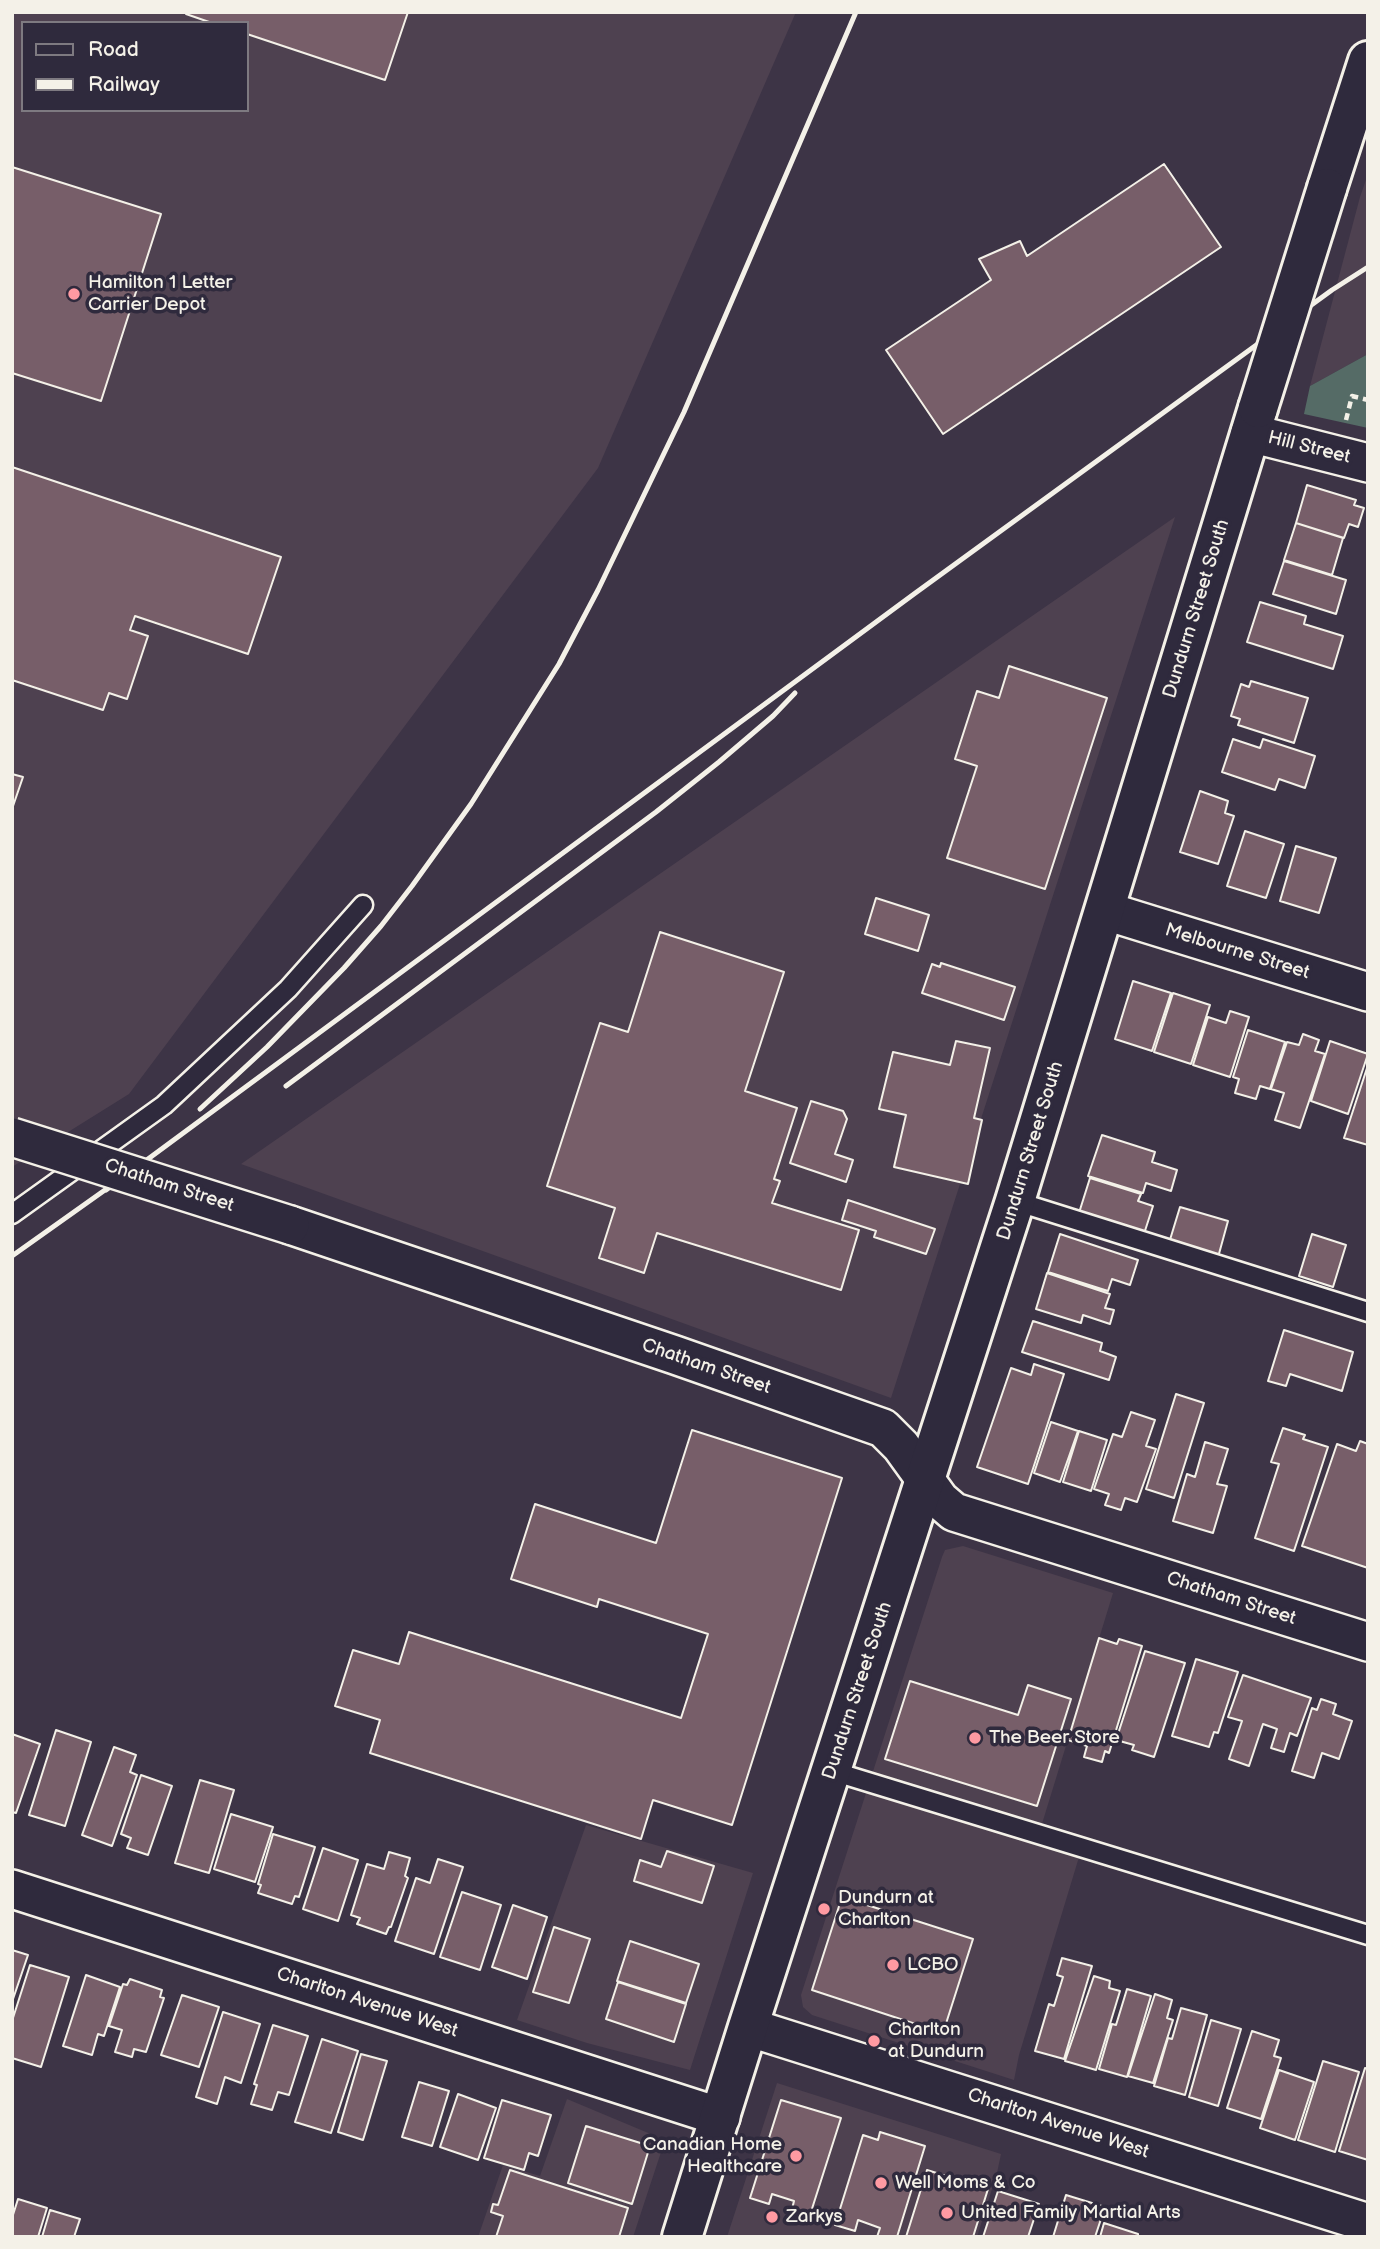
<!DOCTYPE html>
<html>
<head>
<meta charset="utf-8">
<style>
  body { margin:0 }
  #map { position:relative; width:1380px; height:2249px; overflow:hidden; background:#3d3446; font-family:"Balsamiq Sans",sans-serif }
  canvas { display:block }
  .frame { position:absolute; inset:0; border:14px solid #f4f1e8; pointer-events:none }
  .legend { position:absolute; left:21px; top:21px; width:228px; height:91px; box-sizing:border-box; background:#2f2a3d; border:2px solid #7e7a81; margin:0; padding:9px 12px; list-style:none; font-size:21px; color:#f4f1e8 }
  .legend li { display:flex; align-items:center; gap:14px; height:35px }
  .legend b { width:35px; border:2px solid #7e7a81 }
</style>
</head>
<body>
<div id="map">
<canvas width="1380" height="2249"></canvas>
<div class="frame"></div>
<ul class="legend">
<li><b style="height:9px;background:#2f2a3d"></b>Road</li>
<li><b style="height:9px;background:#f4f1e8"></b>Railway</li>
</ul>
</div>
<script>
const g = document.querySelector('canvas').getContext('2d');
g.lineJoin = 'round';
function fillPath(path, color) {
  g.fillStyle = color;
  g.fill(path, 'evenodd');
}
function shape(rows) {
  const path = new Path2D();
  for (const r of rows) {
    path.moveTo(r[0], r[1]);
    for (let i = 2; i < r.length; i += 2) path.lineTo(r[i], r[i + 1]);
  }
  return path;
}
function trace(path, color, width, dash) {
  g.strokeStyle = color;
  g.lineWidth = width;
  g.lineCap = dash ? 'butt' : 'round';
  g.setLineDash(dash || []);
  g.stroke(path);
}
function label(font, color, halo, rows, align = 'center') {
  g.font = font + ' "Balsamiq Sans",sans-serif';
  g.lineWidth = 7;
  g.setLineDash([]);
  g.textBaseline = 'middle';
  g.strokeStyle = halo;
  g.fillStyle = color;
  for (const [text, x, y, turn = 0] of rows) {
    g.save();
    g.translate(x, y);
    g.rotate((+turn || 0) * Math.PI / 180);
    g.textAlign = isNaN(turn) ? turn : align;
    if (halo) g.strokeText(text, 0, 0);
    g.fillText(text, 0, 0);
    g.restore();
  }
}
const built = shape([
  [12,12,796,12,598,468,129,1094,12,1167],
  [23,23,247,23,247,110,23,110],
  [1368,174,1368,354,1310,386,1360,197],
  [1175,517,891,1398,241,1164],
  [963,1546,1113,1593,1041,1827,1082,1839,1079,1857,1019,2055,1014,2080,812,2015,803,2007,801,1995,942,1557,945,1550],
  [586,1825,753,1873,690,2070,587,2043,517,2020],
  [777,2083,1001,2154,997,2173,977,2237,727,2237],
  [567,2099,665,2140,633,2237,478,2237,503,2165,540,2176]
]);
const green = shape([
  [1368,354,1368,428,1304,414,1310,386]
]);
const building = shape([
  [186,12,408,12,385,80,247,34,247,23,212,23,186,14,186,12],
  [1164,164,1221,247,943,434,886,350,991,280,979,259,1020,241,1027,256,1164,164],
  [12,167,161,214,101,401,12,373,12,167],
  [12,467,281,557,248,654,135,616,130,630,148,636,127,699,109,693,103,710,12,680,12,467],
  [1307,485,1356,500,1354,505,1364,508,1358,527,1349,524,1344,538,1296,523,1307,485],
  [1296,523,1343,538,1332,575,1284,560,1296,523],
  [1284,561,1346,580,1336,614,1273,594,1284,561],
  [1260,602,1306,616,1304,624,1343,636,1333,669,1247,642,1260,602],
  [1009,666,1107,698,1045,889,947,858,977,766,955,759,977,691,999,698,1009,666],
  [1251,681,1308,698,1294,743,1238,725,1240,719,1231,716,1241,684,1249,687,1251,681],
  [1233,739,1260,748,1263,739,1315,756,1305,788,1279,779,1275,790,1222,772,1233,739],
  [12,774,23,777,12,809,12,774],
  [1200,791,1228,801,1225,813,1234,816,1218,864,1180,852,1200,791],
  [1245,831,1284,844,1266,898,1227,886,1245,831],
  [1296,846,1336,858,1319,913,1280,901,1296,846],
  [876,898,929,915,918,951,865,934,876,898],
  [660,932,784,972,745,1091,797,1108,774,1179,780,1181,772,1203,859,1230,841,1290,657,1233,644,1273,599,1258,615,1208,547,1186,600,1023,628,1032,660,932],
  [941,963,1015,987,1004,1020,922,993,932,964,940,967,941,963],
  [1133,981,1171,993,1152,1051,1115,1039,1133,981],
  [1173,993,1210,1005,1191,1064,1154,1052,1173,993],
  [1230,1011,1249,1017,1230,1077,1193,1065,1208,1017,1226,1023,1230,1011],
  [1248,1030,1285,1042,1270,1089,1260,1086,1256,1099,1235,1093,1239,1079,1233,1077,1248,1030],
  [1303,1034,1319,1040,1315,1051,1325,1054,1300,1128,1275,1120,1284,1093,1271,1089,1287,1042,1299,1045,1303,1034],
  [956,1041,990,1048,974,1118,982,1120,968,1184,894,1167,906,1115,879,1109,893,1052,950,1065,956,1041],
  [1330,1041,1368,1054,1348,1114,1311,1101,1330,1041],
  [1368,1065,1368,1145,1344,1138,1368,1065],
  [811,1101,843,1111,847,1119,835,1154,853,1160,846,1182,790,1163,811,1101],
  [1102,1135,1155,1152,1152,1162,1177,1170,1171,1191,1146,1183,1143,1193,1088,1176,1102,1135],
  [1090,1178,1141,1194,1138,1201,1153,1206,1143,1237,1078,1216,1090,1178],
  [848,1200,935,1229,926,1254,874,1237,876,1231,842,1220,848,1200],
  [1180,1207,1228,1221,1217,1261,1169,1243,1180,1207],
  [1060,1234,1138,1260,1130,1285,1112,1279,1108,1291,1048,1272,1060,1234],
  [1312,1234,1346,1245,1333,1287,1299,1276,1312,1234],
  [1047,1273,1110,1294,1105,1308,1114,1310,1110,1324,1083,1315,1081,1323,1036,1309,1047,1273],
  [1033,1321,1102,1343,1100,1351,1116,1357,1109,1380,1022,1352,1033,1321],
  [1284,1330,1353,1352,1342,1391,1290,1374,1286,1386,1268,1381,1284,1330],
  [1034,1364,1064,1374,1028,1484,977,1467,1011,1368,1031,1375,1034,1364],
  [1176,1394,1204,1403,1174,1498,1146,1489,1176,1394],
  [1131,1412,1155,1420,1146,1446,1156,1449,1137,1502,1125,1498,1121,1510,1105,1505,1109,1494,1094,1489,1113,1434,1122,1437,1131,1412],
  [1051,1422,1078,1431,1060,1482,1034,1473,1051,1422],
  [1283,1428,1305,1435,1303,1439,1328,1447,1294,1551,1255,1538,1279,1464,1271,1462,1283,1428],
  [692,1430,842,1478,732,1825,653,1800,641,1839,370,1753,380,1720,335,1706,353,1650,399,1664,409,1632,681,1718,708,1634,599,1599,597,1607,511,1579,535,1504,656,1543,692,1430],
  [1079,1431,1107,1440,1091,1491,1063,1482,1079,1431],
  [1360,1441,1368,1444,1368,1568,1302,1546,1337,1444,1356,1451,1360,1441],
  [1205,1442,1228,1449,1217,1484,1227,1486,1213,1533,1173,1521,1187,1474,1195,1477,1205,1442],
  [1099,1638,1117,1644,1119,1639,1142,1646,1109,1753,1105,1751,1102,1762,1084,1757,1087,1746,1068,1740,1099,1638],
  [1145,1651,1185,1663,1154,1757,1132,1750,1134,1745,1116,1740,1145,1651],
  [1196,1659,1238,1672,1218,1733,1214,1732,1209,1747,1172,1736,1196,1659],
  [1243,1675,1311,1698,1297,1736,1290,1733,1284,1752,1271,1748,1277,1729,1263,1724,1249,1766,1229,1759,1242,1721,1228,1717,1243,1675],
  [910,1681,1018,1715,1028,1685,1071,1699,1037,1806,885,1759,910,1681],
  [1321,1699,1336,1704,1333,1714,1352,1721,1339,1759,1322,1753,1314,1778,1292,1771,1312,1708,1317,1710,1321,1699],
  [56,1730,91,1742,65,1826,29,1815,56,1730],
  [12,1734,40,1744,16,1813,12,1812,12,1734],
  [114,1747,136,1755,130,1772,137,1775,112,1846,82,1835,114,1747],
  [141,1775,172,1786,148,1855,127,1848,131,1838,121,1834,141,1775],
  [200,1780,234,1790,209,1873,175,1863,200,1780],
  [231,1814,273,1827,255,1882,214,1869,231,1814],
  [273,1834,315,1847,299,1897,295,1896,292,1904,258,1893,261,1885,258,1884,273,1834],
  [323,1848,358,1860,338,1921,303,1909,323,1848],
  [667,1851,714,1866,702,1903,634,1881,640,1860,661,1867,667,1851],
  [389,1852,410,1858,405,1876,408,1878,391,1927,389,1927,386,1934,357,1924,360,1918,351,1915,367,1864,384,1869,389,1852],
  [438,1859,463,1867,434,1954,395,1941,416,1878,430,1883,438,1859],
  [462,1892,501,1905,480,1970,440,1957,462,1892],
  [842,1897,973,1939,943,2033,812,1990,842,1897],
  [513,1905,547,1917,527,1979,492,1967,513,1905],
  [554,1927,590,1939,569,2003,533,1992,554,1927],
  [630,1941,699,1964,686,2003,617,1981,630,1941],
  [12,1950,28,1955,12,2002,12,1950],
  [1062,1958,1092,1966,1064,2059,1035,2051,1049,2004,1054,2006,1063,1977,1057,1975,1062,1958],
  [30,1965,69,1977,41,2067,12,2058,12,2021,30,1965],
  [86,1975,120,1987,104,2036,98,2034,92,2055,63,2046,86,1975],
  [1094,1976,1110,1981,1109,1988,1120,1991,1096,2070,1065,2061,1094,1976],
  [130,1979,162,1990,160,1997,164,1998,146,2052,134,2049,132,2057,115,2052,122,2030,109,2026,123,1984,127,1985,130,1979],
  [618,1982,686,2004,674,2042,606,2019,618,1982],
  [1127,1989,1151,1996,1127,2077,1099,2069,1112,2024,1116,2025,1127,1989],
  [1155,1994,1172,2000,1167,2018,1173,2020,1153,2083,1128,2076,1155,1994],
  [182,1995,219,2007,199,2067,161,2055,182,1995],
  [1181,2008,1207,2015,1185,2095,1154,2086,1168,2038,1172,2039,1181,2008],
  [223,2012,260,2024,241,2083,225,2077,217,2104,196,2097,223,2012],
  [1211,2020,1241,2029,1218,2106,1189,2097,1211,2020],
  [273,2025,308,2036,289,2095,278,2092,272,2110,251,2104,257,2085,254,2084,273,2025],
  [1252,2031,1279,2040,1274,2056,1281,2058,1261,2119,1227,2108,1252,2031],
  [322,2039,358,2051,331,2133,295,2122,322,2039],
  [361,2054,387,2061,363,2140,338,2132,361,2054],
  [1323,2061,1359,2072,1335,2152,1298,2140,1323,2061],
  [1365,2068,1368,2069,1368,2160,1339,2151,1365,2068],
  [1279,2070,1314,2082,1295,2140,1260,2128,1279,2070],
  [419,2082,449,2091,432,2146,402,2137,419,2082],
  [458,2094,496,2108,478,2160,440,2147,458,2094],
  [502,2100,551,2115,538,2156,529,2153,524,2170,484,2158,502,2100],
  [781,2100,841,2118,810,2215,792,2209,794,2201,772,2194,769,2204,750,2198,781,2100],
  [586,2126,650,2146,632,2204,568,2183,586,2126],
  [880,2132,925,2146,897,2237,877,2237,880,2228,858,2220,855,2231,835,2225,863,2135,878,2140,880,2132],
  [510,2170,628,2208,619,2237,496,2237,503,2216,491,2212,493,2204,498,2205,510,2170],
  [927,2170,988,2189,973,2237,906,2237,927,2170],
  [998,2191,1039,2204,1028,2237,983,2237,998,2191],
  [1066,2195,1105,2207,1095,2237,1053,2237,1066,2195],
  [18,2199,47,2208,38,2237,12,2237,12,2218,18,2199],
  [50,2210,80,2219,74,2237,42,2237,50,2210],
  [1104,2223,1138,2234,1138,2237,1100,2237,1104,2223]
]);
const path = shape([
  [1346,420,1352,396,1368,400]
]);
const service = shape([
  [1015,1201,1368,1312],
  [12,1214,164,1105,288,989,363,905],
  [832,1771,1368,1935]
]);
const minor = shape([
  [1250,433,1368,463],
  [1106,911,1368,992],
  [290,1225,675,1355,883,1428,901,1446,940,1500,954,1512,1368,1642],
  [12,1889,721,2117],
  [748,2027,1368,2223]
]);
const secondary = shape([
  [1327,188,1368,61],
  [682,2237,748,2027,1015,1201,1258,408]
]);
const rail = shape([
  [286,1086,656,812,719,762,773,716,795,693],
  [200,1109,267,1047,344,968,381,926,412,886,471,804,559,664,598,590,684,412,856,12],
  [106,1190,914,594,1332,290,1368,267],
  [12,1256,112,1185]
]);
const minorBridge = shape([
  [12,1137,290,1225]
]);
const secondaryBridge = shape([
  [1258,408,1327,188]
]);
const markers = [
  [74,294,7,"#ff9aa2"],
  [975,1738,7,"#ff9aa2"],
  [824,1909,7,"#ff9aa2"],
  [893,1965,7,"#ff9aa2"],
  [874,2041,7,"#ff9aa2"],
  [796,2156,7,"#ff9aa2"],
  [881,2183,7,"#ff9aa2"],
  [947,2213,7,"#ff9aa2"],
  [772,2217,7,"#ff9aa2"]
];
const poiNames = [
  ["Hamilton 1 Letter",88,283],
  ["Carrier Depot",88,305],
  ["The Beer Store",989,1738],
  ["Dundurn at",838,1898],
  ["Charlton",838,1920],
  ["LCBO",907,1965],
  ["Charlton",888,2030],
  ["at Dundurn",888,2052],
  ["Canadian Home",782,2145,"right"],
  ["Healthcare",782,2167,"right"],
  ["Well Moms & Co",895,2183],
  ["United Family Martial Arts",961,2213],
  ["Zarkys",786,2217]
];
const streetNames = [
  ["Hill Street",1309,448,14],
  ["Dundurn Street South",1197,609,-73],
  ["Melbourne Street",1237,952,17],
  ["Dundurn Street South",1031,1151,-73],
  ["Chatham Street",169,1186,18],
  ["Chatham Street",706,1367,19],
  ["Chatham Street",1231,1599,18],
  ["Dundurn Street South",858,1691,-72],
  ["Charlton Avenue West",367,2003,18],
  ["Charlton Avenue West",1058,2124,18]
];
fillPath(built, '#4e4150');
fillPath(green, '#556b66');
fillPath(building, '#775e69');
trace(building, '#f4f1e8', 2);
trace(service, '#f4f1e8', 23);
trace(minor, '#f4f1e8', 42);
trace(secondary, '#f4f1e8', 44);
trace(path, '#f4f1e8', 4.5, [7, 5]);
trace(service, '#2f2a3d', 18);
trace(minor, '#2f2a3d', 37);
trace(secondary, '#2f2a3d', 38);
trace(rail, '#f4f1e8', 5);
trace(minorBridge, '#f4f1e8', 42, []);
trace(secondaryBridge, '#f4f1e8', 44, []);
trace(minorBridge, '#2f2a3d', 37);
trace(secondaryBridge, '#2f2a3d', 38);
for (const [x, y, r, color] of markers) {
  const dot = new Path2D();
  dot.arc(x, y, r, 0, 2 * Math.PI);
  g.fillStyle = color;
  g.fill(dot);
  trace(dot, '#2f2a3d', 2.5);
}
label('19px', '#f4f1e8', '#2f2a3d', poiNames, 'left');
label('19px', '#f4f1e8', '#2f2a3d', streetNames);
</script>
</body>
</html>
